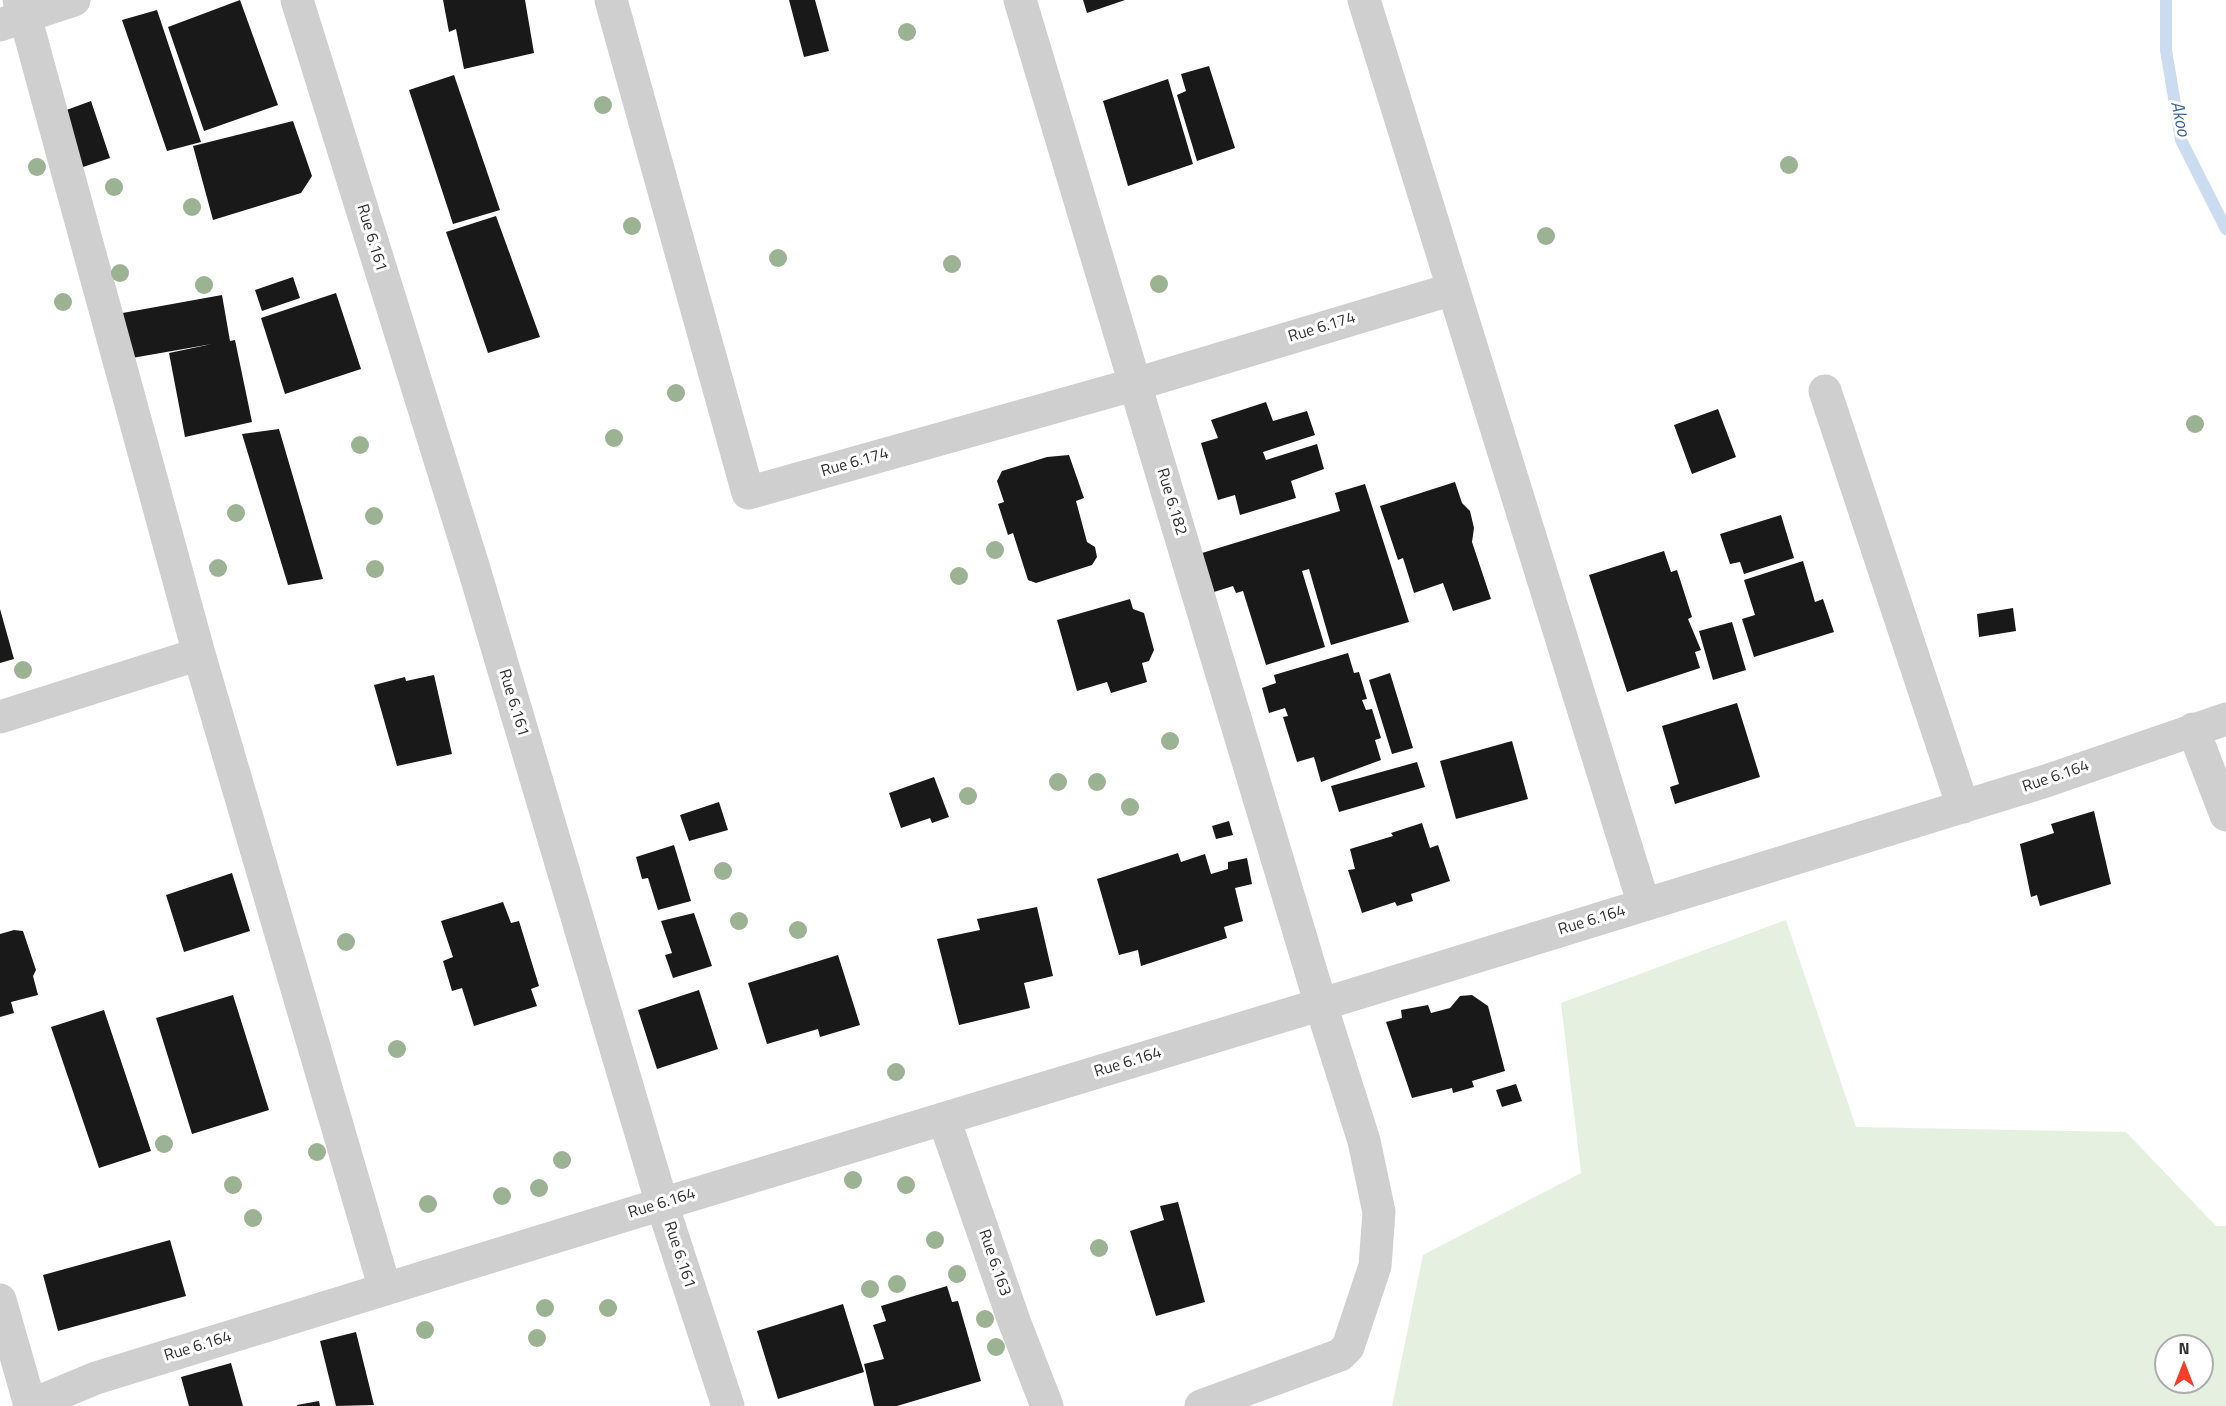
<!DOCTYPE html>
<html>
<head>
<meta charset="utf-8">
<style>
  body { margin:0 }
  #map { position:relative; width:2226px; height:1406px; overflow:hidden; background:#fff; font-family:"Titillium Web",sans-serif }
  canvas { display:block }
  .north { position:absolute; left:2154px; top:1334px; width:60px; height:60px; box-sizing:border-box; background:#fff; border:2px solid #adadad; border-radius:50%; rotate:0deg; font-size:16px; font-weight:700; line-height:24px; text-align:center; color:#323232 }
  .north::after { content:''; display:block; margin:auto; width:21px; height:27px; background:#f63d28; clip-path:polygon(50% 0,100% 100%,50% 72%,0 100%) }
</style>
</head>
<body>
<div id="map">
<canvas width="2226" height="1406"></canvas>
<div class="north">N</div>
</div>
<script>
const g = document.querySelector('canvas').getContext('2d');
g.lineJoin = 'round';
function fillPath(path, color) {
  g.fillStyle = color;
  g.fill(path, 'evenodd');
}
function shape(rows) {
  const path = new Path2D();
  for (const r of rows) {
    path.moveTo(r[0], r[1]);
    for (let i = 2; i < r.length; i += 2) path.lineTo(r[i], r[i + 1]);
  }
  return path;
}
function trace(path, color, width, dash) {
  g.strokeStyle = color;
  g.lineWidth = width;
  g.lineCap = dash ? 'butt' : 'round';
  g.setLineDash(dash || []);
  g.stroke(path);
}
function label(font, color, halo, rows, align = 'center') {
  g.font = font + ' "Titillium Web",sans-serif';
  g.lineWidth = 6;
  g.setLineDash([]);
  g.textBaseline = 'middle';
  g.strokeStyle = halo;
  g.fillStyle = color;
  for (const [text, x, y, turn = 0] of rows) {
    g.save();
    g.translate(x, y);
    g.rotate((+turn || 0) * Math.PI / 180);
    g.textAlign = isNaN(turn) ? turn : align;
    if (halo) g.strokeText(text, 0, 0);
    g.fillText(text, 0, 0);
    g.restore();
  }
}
const green = shape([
  [1786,920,1856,1127,2126,1132,2216,1226,2226,1226,2226,1406,1392,1406,1423,1255,1581,1173,1561,1003],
  [2166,1346,2202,1346,2202,1382,2166,1382]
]);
const stream = shape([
  [2166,0,2166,50,2181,140,2226,229]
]);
const building = shape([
  [240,0,278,105,204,131,168,27],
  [443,0,525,0,534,53,464,69,456,29,449,32],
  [789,0,815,0,829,51,804,57],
  [1083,0,1125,0,1087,13],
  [157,10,201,142,167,151,122,20],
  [1209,66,1235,148,1197,161,1177,95,1186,91,1181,74],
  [454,75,500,210,453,224,409,90],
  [1168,79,1193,164,1128,186,1103,101],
  [91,101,110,158,80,168,61,112],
  [293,121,312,176,301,193,213,220,193,146],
  [496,216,540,337,488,353,446,232],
  [293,277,300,298,262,311,255,290],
  [336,293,361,369,285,394,261,318],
  [222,295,230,341,235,340,252,422,185,437,169,353,212,344,132,358,117,314],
  [1266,402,1273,421,1307,411,1315,435,1263,452,1266,460,1317,444,1324,469,1291,481,1296,498,1240,515,1235,495,1218,500,1201,443,1218,438,1211,420],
  [1718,409,1736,457,1692,474,1674,425],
  [279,429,323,579,288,585,242,434],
  [1069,455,1084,498,1076,501,1087,542,1095,547,1097,557,1092,565,1036,583,1028,580,1013,533,1008,535,998,504,1004,502,997,481,1002,471,1047,457],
  [1455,482,1462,503,1470,511,1474,528,1472,542,1491,599,1453,611,1443,583,1414,593,1403,558,1398,560,1380,506],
  [1365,484,1409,622,1331,645,1309,569,1302,571,1325,647,1266,665,1243,591,1236,593,1233,586,1214,592,1202,553,1340,511,1335,493],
  [1781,515,1794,558,1744,574,1740,562,1730,564,1720,534],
  [1664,551,1671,572,1677,570,1692,617,1688,619,1701,650,1695,652,1700,668,1627,692,1589,575],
  [1803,561,1815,602,1823,599,1834,632,1754,657,1742,619,1755,615,1744,580],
  [1130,599,1133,609,1144,613,1154,650,1149,661,1142,663,1147,682,1111,693,1107,682,1077,691,1057,620],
  [2013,608,2016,631,1979,637,1977,614],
  [0,609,14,659,0,663],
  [1732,622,1746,670,1713,680,1699,631],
  [1348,653,1354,673,1359,672,1367,699,1362,700,1366,710,1372,709,1381,738,1375,740,1381,760,1321,782,1314,757,1297,762,1283,717,1288,716,1285,708,1269,713,1262,688,1276,683,1274,675],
  [1390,673,1413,748,1392,754,1369,680],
  [434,675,452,754,397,766,374,685,405,677,406,681],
  [1737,703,1760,777,1675,804,1670,787,1679,784,1662,726],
  [1512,741,1528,799,1456,819,1440,761],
  [1417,762,1425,787,1339,812,1331,786],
  [934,777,949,817,932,823,930,818,901,828,889,793],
  [719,802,728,830,689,841,680,815],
  [2094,811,2111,884,2040,906,2037,895,2031,897,2020,844,2054,833,2051,824],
  [1229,821,1233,835,1216,839,1212,826],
  [1422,823,1430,848,1438,845,1450,881,1411,894,1413,901,1397,906,1395,902,1362,913,1348,870,1355,869,1350,849,1393,836,1391,833],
  [674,845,691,901,658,910,648,878,642,879,636,857],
  [1178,853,1181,862,1205,854,1211,874,1228,869,1228,862,1247,858,1252,884,1235,888,1243,921,1224,927,1227,938,1141,966,1138,950,1119,955,1097,879],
  [232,873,250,931,184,952,166,895],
  [503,902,511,923,519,921,539,986,531,989,537,1006,474,1026,462,988,452,991,443,961,453,957,441,921],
  [1037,907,1053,976,1024,983,1030,1008,959,1025,937,939,980,930,977,919],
  [694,913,712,966,673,978,665,955,672,953,661,921],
  [14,930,23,931,36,970,33,976,38,995,11,1002,14,1013,0,1017,0,934],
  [838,955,860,1025,820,1037,818,1029,767,1044,748,983],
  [699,990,718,1049,657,1069,638,1010],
  [233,995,269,1110,192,1134,156,1018],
  [1472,995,1488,1006,1505,1071,1472,1081,1474,1087,1453,1093,1452,1088,1412,1098,1386,1022,1402,1018,1401,1010,1428,1005,1431,1013,1450,1008,1460,996],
  [104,1010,151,1151,99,1168,51,1027],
  [1516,1084,1522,1101,1502,1107,1496,1090],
  [1178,1202,1205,1302,1156,1316,1130,1231,1164,1220,1160,1206],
  [170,1240,186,1296,58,1331,43,1275],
  [947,1286,952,1302,958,1301,981,1381,897,1406,874,1406,864,1364,884,1359,873,1325,886,1321,881,1306],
  [843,1304,864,1372,778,1399,757,1331],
  [356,1332,374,1405,336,1406,320,1341],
  [231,1363,243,1406,189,1406,181,1377],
  [319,1401,320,1406,297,1406,297,1405]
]);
const minor = shape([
  [19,0,25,16,74,0],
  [297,0,474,569,662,1204,728,1406],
  [611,0,748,493,1136,384,1453,289],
  [1020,0,1321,1005,1364,1141,1379,1212,1375,1266,1348,1347,1340,1355,1201,1406],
  [1364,0,1644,905],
  [0,25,25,16,199,654,385,1289],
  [1825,391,1963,807],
  [0,717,199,654],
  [2193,729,2226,815],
  [944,1119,1014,1321,1047,1406],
  [0,1300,30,1405],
  [29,1406,96,1378,662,1204,1365,991,2046,781,2226,719]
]);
const trees = [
  [907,32],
  [603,105],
  [1789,165],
  [37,167],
  [114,187],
  [192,207],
  [632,226],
  [1546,236],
  [778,258],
  [952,264],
  [120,273],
  [1159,284],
  [204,285],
  [63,302],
  [676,393],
  [2195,424],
  [614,438],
  [360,445],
  [236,513],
  [374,516],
  [995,550],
  [218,568],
  [375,569],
  [959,576],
  [23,670],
  [1170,741],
  [1058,782],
  [1097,782],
  [968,796],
  [1130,807],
  [723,871],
  [739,921],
  [798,930],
  [346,942],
  [397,1049],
  [896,1072],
  [164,1144],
  [317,1152],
  [562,1160],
  [853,1180],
  [233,1185],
  [906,1185],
  [539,1188],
  [502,1196],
  [428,1204],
  [253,1218],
  [935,1240],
  [1099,1248],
  [957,1274],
  [897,1284],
  [870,1289],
  [545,1308],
  [608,1308],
  [985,1319],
  [425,1330],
  [537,1338],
  [996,1347]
];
const streetNames = [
  ["Rue 6.161",371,238,73],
  ["Rue 6.174",1322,328,-17],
  ["Rue 6.174",855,463,-16],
  ["Rue 6.182",1171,502,73],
  ["Rue 6.161",513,703,73],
  ["Rue 6.164",2056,777,-19],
  ["Rue 6.164",1592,921,-17],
  ["Rue 6.164",1128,1063,-17],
  ["Rue 6.164",662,1204,-17],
  ["Rue 6.161",679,1255,72],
  ["Rue 6.163",994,1263,71],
  ["Rue 6.164",198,1347,-17]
];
const waterNames = [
  ["Akoo",2179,119,78]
];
fillPath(green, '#e6f0e0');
trace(stream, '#cbdcf1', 12);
fillPath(building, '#191919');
trace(minor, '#cfcfcf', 33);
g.fillStyle = '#9cb393';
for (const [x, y] of trees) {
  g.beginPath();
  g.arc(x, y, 9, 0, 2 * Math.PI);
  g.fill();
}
label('16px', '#323232', '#fff', streetNames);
label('italic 18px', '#37649e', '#fff', waterNames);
</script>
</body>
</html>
